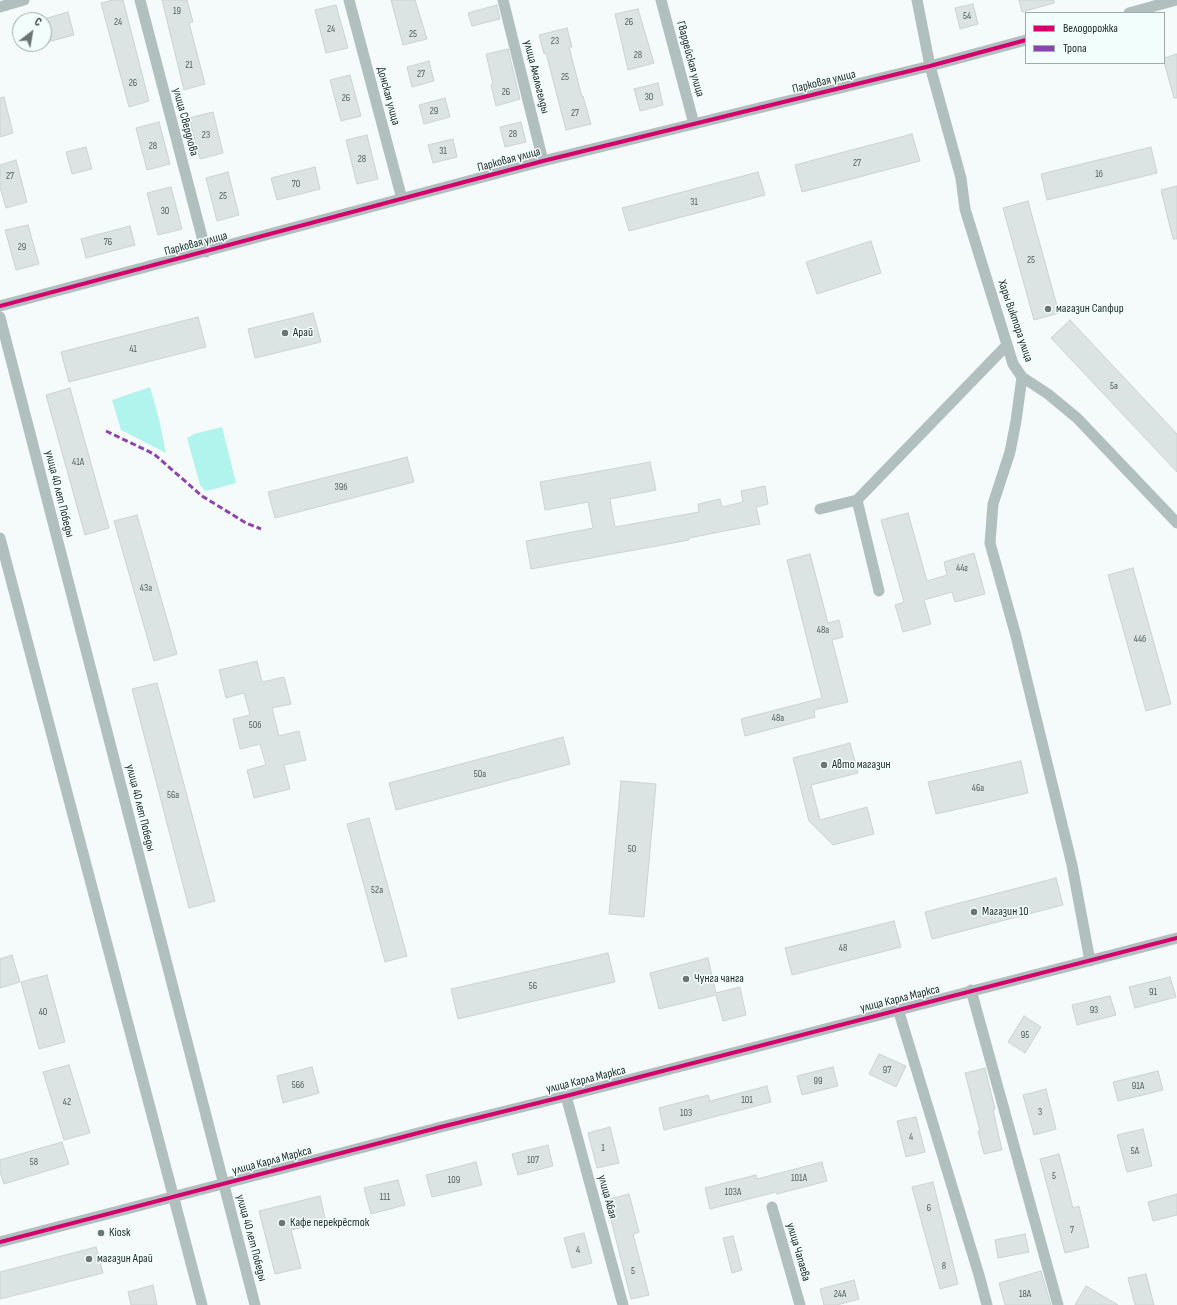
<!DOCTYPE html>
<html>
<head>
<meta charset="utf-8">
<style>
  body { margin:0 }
  #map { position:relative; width:1177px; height:1305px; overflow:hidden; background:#f5fbfa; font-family:"Sofia Sans Condensed",sans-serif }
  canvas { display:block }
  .legend { position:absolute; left:1025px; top:12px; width:140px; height:52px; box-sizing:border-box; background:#f2fefc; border:1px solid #9faaa9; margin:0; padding:5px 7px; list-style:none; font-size:12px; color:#222d2c }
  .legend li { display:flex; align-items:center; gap:8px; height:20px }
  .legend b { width:20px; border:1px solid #9faaa9 }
  .north { position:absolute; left:12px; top:12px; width:40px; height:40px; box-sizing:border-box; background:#f2fefc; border:1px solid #9faaa9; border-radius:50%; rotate:31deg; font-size:11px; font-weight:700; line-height:16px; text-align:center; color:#222d2c }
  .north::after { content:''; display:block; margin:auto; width:14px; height:18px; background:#6c7574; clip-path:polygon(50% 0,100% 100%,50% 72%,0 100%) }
</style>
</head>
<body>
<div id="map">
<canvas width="1177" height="1305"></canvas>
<ul class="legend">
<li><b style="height:5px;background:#d6006c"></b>Велодорожка</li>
<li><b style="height:5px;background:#8e44ad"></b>Тропа</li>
</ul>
<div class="north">С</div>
</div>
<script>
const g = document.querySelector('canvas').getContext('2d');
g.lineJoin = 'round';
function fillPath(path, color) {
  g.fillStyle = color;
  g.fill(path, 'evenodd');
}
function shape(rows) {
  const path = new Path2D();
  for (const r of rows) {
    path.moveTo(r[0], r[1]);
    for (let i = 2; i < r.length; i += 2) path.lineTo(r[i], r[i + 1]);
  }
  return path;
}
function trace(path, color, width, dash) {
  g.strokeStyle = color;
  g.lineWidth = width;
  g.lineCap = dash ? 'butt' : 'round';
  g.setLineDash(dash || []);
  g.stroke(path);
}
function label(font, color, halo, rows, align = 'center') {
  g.font = font + ' "Sofia Sans Condensed",sans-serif';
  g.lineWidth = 3;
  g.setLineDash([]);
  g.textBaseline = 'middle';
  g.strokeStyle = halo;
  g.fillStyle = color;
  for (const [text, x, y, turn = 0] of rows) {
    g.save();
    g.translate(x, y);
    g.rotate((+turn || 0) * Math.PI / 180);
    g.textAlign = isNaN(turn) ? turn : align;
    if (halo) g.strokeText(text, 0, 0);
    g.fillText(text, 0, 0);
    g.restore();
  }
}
const green = shape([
  [150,387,159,419,166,453,121,430,112,400],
  [222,427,236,483,206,491,203,489,200,485,187,438,194,434]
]);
const building = shape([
  [113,0,123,0,149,101,129,107,101,3,113,0],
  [162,0,187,0,193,22,189,23,205,84,184,90,162,0],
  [391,0,415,0,427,39,403,45,391,0],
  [1019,0,1054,0,1054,3,1022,12,1019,0],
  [973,4,978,24,960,29,955,8,973,4],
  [336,5,348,48,326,53,315,10,336,5],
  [497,5,500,19,472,26,468,13,497,5],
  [638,9,654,63,628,70,615,14,638,9],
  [68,12,74,35,44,43,44,19,68,12],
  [567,28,572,47,569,47,582,97,583,96,591,124,566,130,546,53,544,54,539,35,567,28],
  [508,49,520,99,496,106,491,85,493,84,486,54,508,49],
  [1177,54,1177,98,1174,98,1164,62,1164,58,1177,54],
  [429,61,434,81,412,87,407,67,429,61],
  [350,75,361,116,341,121,330,80,350,75],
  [658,83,663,105,640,111,634,89,658,83],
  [4,97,13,133,0,137,0,98,4,97],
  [445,98,450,117,424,124,419,105,445,98],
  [213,112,223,153,200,159,189,118,213,112],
  [159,122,170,164,147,170,136,128,159,122],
  [521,122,526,142,505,147,500,127,521,122],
  [912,134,920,161,802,192,795,165,912,134],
  [367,135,378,179,357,184,346,140,367,135],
  [453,139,457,157,433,163,428,145,453,139],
  [86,147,92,169,72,174,66,152,86,147],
  [1151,147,1157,173,1047,200,1041,174,1151,147],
  [16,160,27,202,6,208,0,187,0,165,16,160],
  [315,167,320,189,277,200,271,178,315,167],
  [228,172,239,215,217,221,206,178,228,172],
  [758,172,765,195,629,231,622,208,758,172],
  [1177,186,1177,239,1173,239,1161,190,1177,186],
  [171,187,182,229,158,235,147,193,171,187],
  [1028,201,1059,313,1034,320,1003,208,1028,201],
  [28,225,39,264,16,270,5,230,28,225],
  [130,226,135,245,86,258,81,239,130,226],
  [871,241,881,273,817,294,806,262,871,241],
  [313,313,321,342,255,358,248,329,313,313],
  [198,317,206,347,69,382,61,352,198,317],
  [1070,320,1177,434,1177,472,1051,338,1070,320],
  [70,388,109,528,85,535,46,395,70,388],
  [407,457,414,482,275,518,268,492,407,457],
  [650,462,656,490,610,499,615,527,699,512,698,504,720,499,722,507,743,502,741,491,765,486,768,504,756,507,760,524,689,538,689,540,531,569,526,541,593,528,588,502,545,510,540,482,650,462],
  [908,513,927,581,947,575,944,562,974,553,985,594,955,602,952,592,924,600,931,624,903,632,895,605,904,602,881,520,908,513],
  [137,515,177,654,154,661,114,521,137,515],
  [810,554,828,623,839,620,843,637,832,640,848,702,814,710,815,717,745,736,741,719,822,698,787,560,810,554],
  [1133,568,1171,704,1146,711,1108,575,1133,568],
  [257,661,262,682,284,677,291,704,272,708,279,736,299,731,306,760,284,765,290,789,254,798,247,770,266,765,260,744,240,749,233,719,250,715,244,693,226,698,219,670,257,661],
  [157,683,215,901,189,908,132,689,157,683],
  [563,737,570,764,396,810,389,783,563,737],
  [850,743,858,773,811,785,820,820,867,807,874,834,833,845,809,821,793,758,850,743],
  [1021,761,1028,793,936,814,928,782,1021,761],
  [621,781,656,784,644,917,609,914,621,781],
  [369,818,407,956,385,962,347,824,369,818],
  [1056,878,1063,905,932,939,925,912,1056,878],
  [894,921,901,947,792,975,785,948,894,921],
  [608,953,615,982,458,1019,451,989,608,953],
  [12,955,20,982,0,988,0,959,12,955],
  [708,958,716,993,740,987,746,1015,723,1021,716,995,659,1009,650,973,708,958],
  [47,975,65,1042,39,1049,21,982,47,975],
  [1170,977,1176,997,1135,1008,1129,987,1170,977],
  [1110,996,1116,1015,1077,1025,1072,1005,1110,996],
  [1024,1016,1041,1027,1025,1053,1008,1042,1024,1016],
  [879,1054,906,1066,896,1087,869,1074,879,1054],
  [69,1065,90,1133,64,1140,43,1072,69,1065],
  [312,1067,319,1093,283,1103,277,1076,312,1067],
  [833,1067,838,1086,802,1095,797,1076,833,1067],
  [985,1068,995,1109,993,1110,1002,1150,984,1154,978,1131,980,1131,965,1073,985,1068],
  [1158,1071,1163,1090,1118,1101,1113,1082,1158,1071],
  [767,1086,771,1102,664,1130,659,1108,708,1095,710,1101,767,1086],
  [1046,1089,1056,1129,1034,1135,1023,1095,1046,1089],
  [916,1117,925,1152,906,1157,897,1121,916,1117],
  [610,1127,619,1163,597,1168,588,1133,610,1127],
  [1143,1129,1152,1166,1127,1172,1117,1135,1143,1129],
  [62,1142,69,1164,4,1184,0,1172,0,1160,62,1142],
  [548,1145,553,1166,518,1175,512,1154,548,1145],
  [1059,1154,1073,1208,1079,1206,1089,1247,1065,1253,1040,1159,1059,1154],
  [476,1162,482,1185,432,1197,426,1175,476,1162],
  [822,1162,827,1181,777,1194,776,1192,710,1209,705,1188,756,1175,757,1179,822,1162],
  [398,1180,405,1205,371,1214,364,1188,398,1180],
  [933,1182,958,1284,940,1289,912,1187,933,1182],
  [629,1194,639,1232,633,1234,649,1295,631,1299,606,1200,629,1194],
  [1177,1194,1177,1215,1153,1221,1148,1202,1177,1194],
  [320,1196,326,1222,291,1230,301,1268,275,1274,259,1211,320,1196],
  [584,1233,592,1263,572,1268,564,1238,584,1233],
  [1025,1234,1029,1252,998,1258,995,1240,1025,1234],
  [733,1236,742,1270,732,1273,723,1238,733,1236],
  [96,1247,103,1273,0,1299,0,1272,96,1247],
  [1041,1271,1051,1305,1005,1305,999,1283,1041,1271],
  [1146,1274,1154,1305,1135,1305,1128,1278,1146,1274],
  [854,1280,859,1299,837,1305,824,1305,820,1289,854,1280],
  [153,1285,157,1305,131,1305,128,1292,153,1285],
  [1086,1286,1118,1305,1075,1305,1086,1286]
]);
const minor = shape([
  [140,0,206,252],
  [349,0,402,199],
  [503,0,543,161],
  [661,0,694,124],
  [917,0,930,66,961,178,965,209,1013,364,1022,377,1048,394,1077,418,1177,523],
  [0,7,24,0],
  [1129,13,1176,0],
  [0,306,543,161,930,66,1026,40],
  [0,317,255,1305],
  [1022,377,1016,421,1010,452,993,504,990,543,1016,636,1072,865,1090,961],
  [857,500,879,591],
  [820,509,857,500,1007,345],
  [0,538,202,1305],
  [971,990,1058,1305],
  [898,1009,979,1275,987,1305],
  [566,1096,623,1305],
  [772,1207,800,1305],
  [0,1242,441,1127,566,1096,1177,938]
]);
const quiet = shape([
  [106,431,154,454,202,496,246,523,261,529]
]);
const cycleway = shape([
  [0,306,543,161,930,66,1026,40],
  [0,1242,441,1127,566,1096,1177,938]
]);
const markers = [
  [1048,309,4,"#6c7574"],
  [285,333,4,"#6c7574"],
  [824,765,4,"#6c7574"],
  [974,912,4,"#6c7574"],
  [686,979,4,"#6c7574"],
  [282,1223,4,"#6c7574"],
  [101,1233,4,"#6c7574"],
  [89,1259,4,"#6c7574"]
];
const numberNames = [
  ["19",177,11],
  ["54",967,16],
  ["24",118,22],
  ["26",629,22],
  ["24",331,29],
  ["25",413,34],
  ["23",555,41],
  ["28",638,55],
  ["21",189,65],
  ["27",421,74],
  ["25",565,77],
  ["26",133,83],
  ["26",506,92],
  ["30",649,97],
  ["26",346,98],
  ["29",434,111],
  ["27",575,113],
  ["28",513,134],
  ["23",206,135],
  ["28",153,146],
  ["31",443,151],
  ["28",362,159],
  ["27",857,163],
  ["1б",1099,174],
  ["27",10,176],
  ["70",296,184],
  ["25",223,196],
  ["31",694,202],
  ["30",165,211],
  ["76",108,242],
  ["29",22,247],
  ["25",1031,260],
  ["41",133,349],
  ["5а",1114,386],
  ["41А",78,462],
  ["39б",341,487],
  ["44г",962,568],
  ["43а",146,588],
  ["48а",823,630],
  ["44б",1140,639],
  ["48а",778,718],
  ["50б",255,725],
  ["50а",480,774],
  ["46а",978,788],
  ["56а",173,795],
  ["50",632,849],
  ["52а",377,890],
  ["48",843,948],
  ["56",533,986],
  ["91",1153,992],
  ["93",1094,1010],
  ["40",43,1012],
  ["95",1025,1035],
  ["97",887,1070],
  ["99",818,1081],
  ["56б",298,1085],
  ["91А",1138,1086],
  ["101",747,1100],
  ["42",67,1102],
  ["3",1040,1112],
  ["103",686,1113],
  ["4",911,1137],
  ["1",603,1148],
  ["5А",1135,1151],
  ["107",533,1160],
  ["58",34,1162],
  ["5",1054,1176],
  ["101А",799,1178],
  ["109",454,1180],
  ["103А",733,1192],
  ["111",385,1197],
  ["6",929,1208],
  ["7",1072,1230],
  ["4",578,1250],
  ["8",944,1266],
  ["5",633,1271],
  ["24А",840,1294],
  ["18А",1025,1294]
];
const streetNames = [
  ["Гвардейская улица",690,59,75],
  ["улица Амальгелды",536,77,76],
  ["Парковая улица",824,82,-14],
  ["Донская улица",388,96,75],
  ["улица Свердлова",185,122,75],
  ["Парковая улица",509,160,-15],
  ["Парковая улица",196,244,-15],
  ["Хары Виктора улица",1015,321,71],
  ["улица 40 лет Победы",59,494,76],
  ["улица 40 лет Победы",140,808,76],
  ["улица Карла Маркса",900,999,-14],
  ["улица Карла Маркса",586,1080,-14],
  ["улица Карла Маркса",272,1161,-15],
  ["улица Абая",607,1197,75],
  ["улица 40 лет Победы",251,1238,75],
  ["улица Чапаева",798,1252,74]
];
const poiNames = [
  ["магазин Сапфир",1056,309],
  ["Арай",293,333],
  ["Авто магазин",832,765],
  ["Магазин 10",982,912],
  ["Чунга чанга",694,979],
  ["Кафе перекрёсток",290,1223],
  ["Kiosk",109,1233],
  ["магазин Арай",97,1259]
];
fillPath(green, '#b1f3ed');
fillPath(building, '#dbe4e3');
trace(building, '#cbd3d2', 1);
trace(minor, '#b1c0be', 11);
trace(quiet, '#8e44ad', 3, [6, 3]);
trace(cycleway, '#d6006c', 4);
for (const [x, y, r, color] of markers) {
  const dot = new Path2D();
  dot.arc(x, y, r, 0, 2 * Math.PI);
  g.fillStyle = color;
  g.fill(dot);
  trace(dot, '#f2fefc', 1.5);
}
label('10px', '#525d5c', null, numberNames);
label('12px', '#222d2c', '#f2fefc', streetNames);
label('12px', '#222d2c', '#f2fefc', poiNames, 'left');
</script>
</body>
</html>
